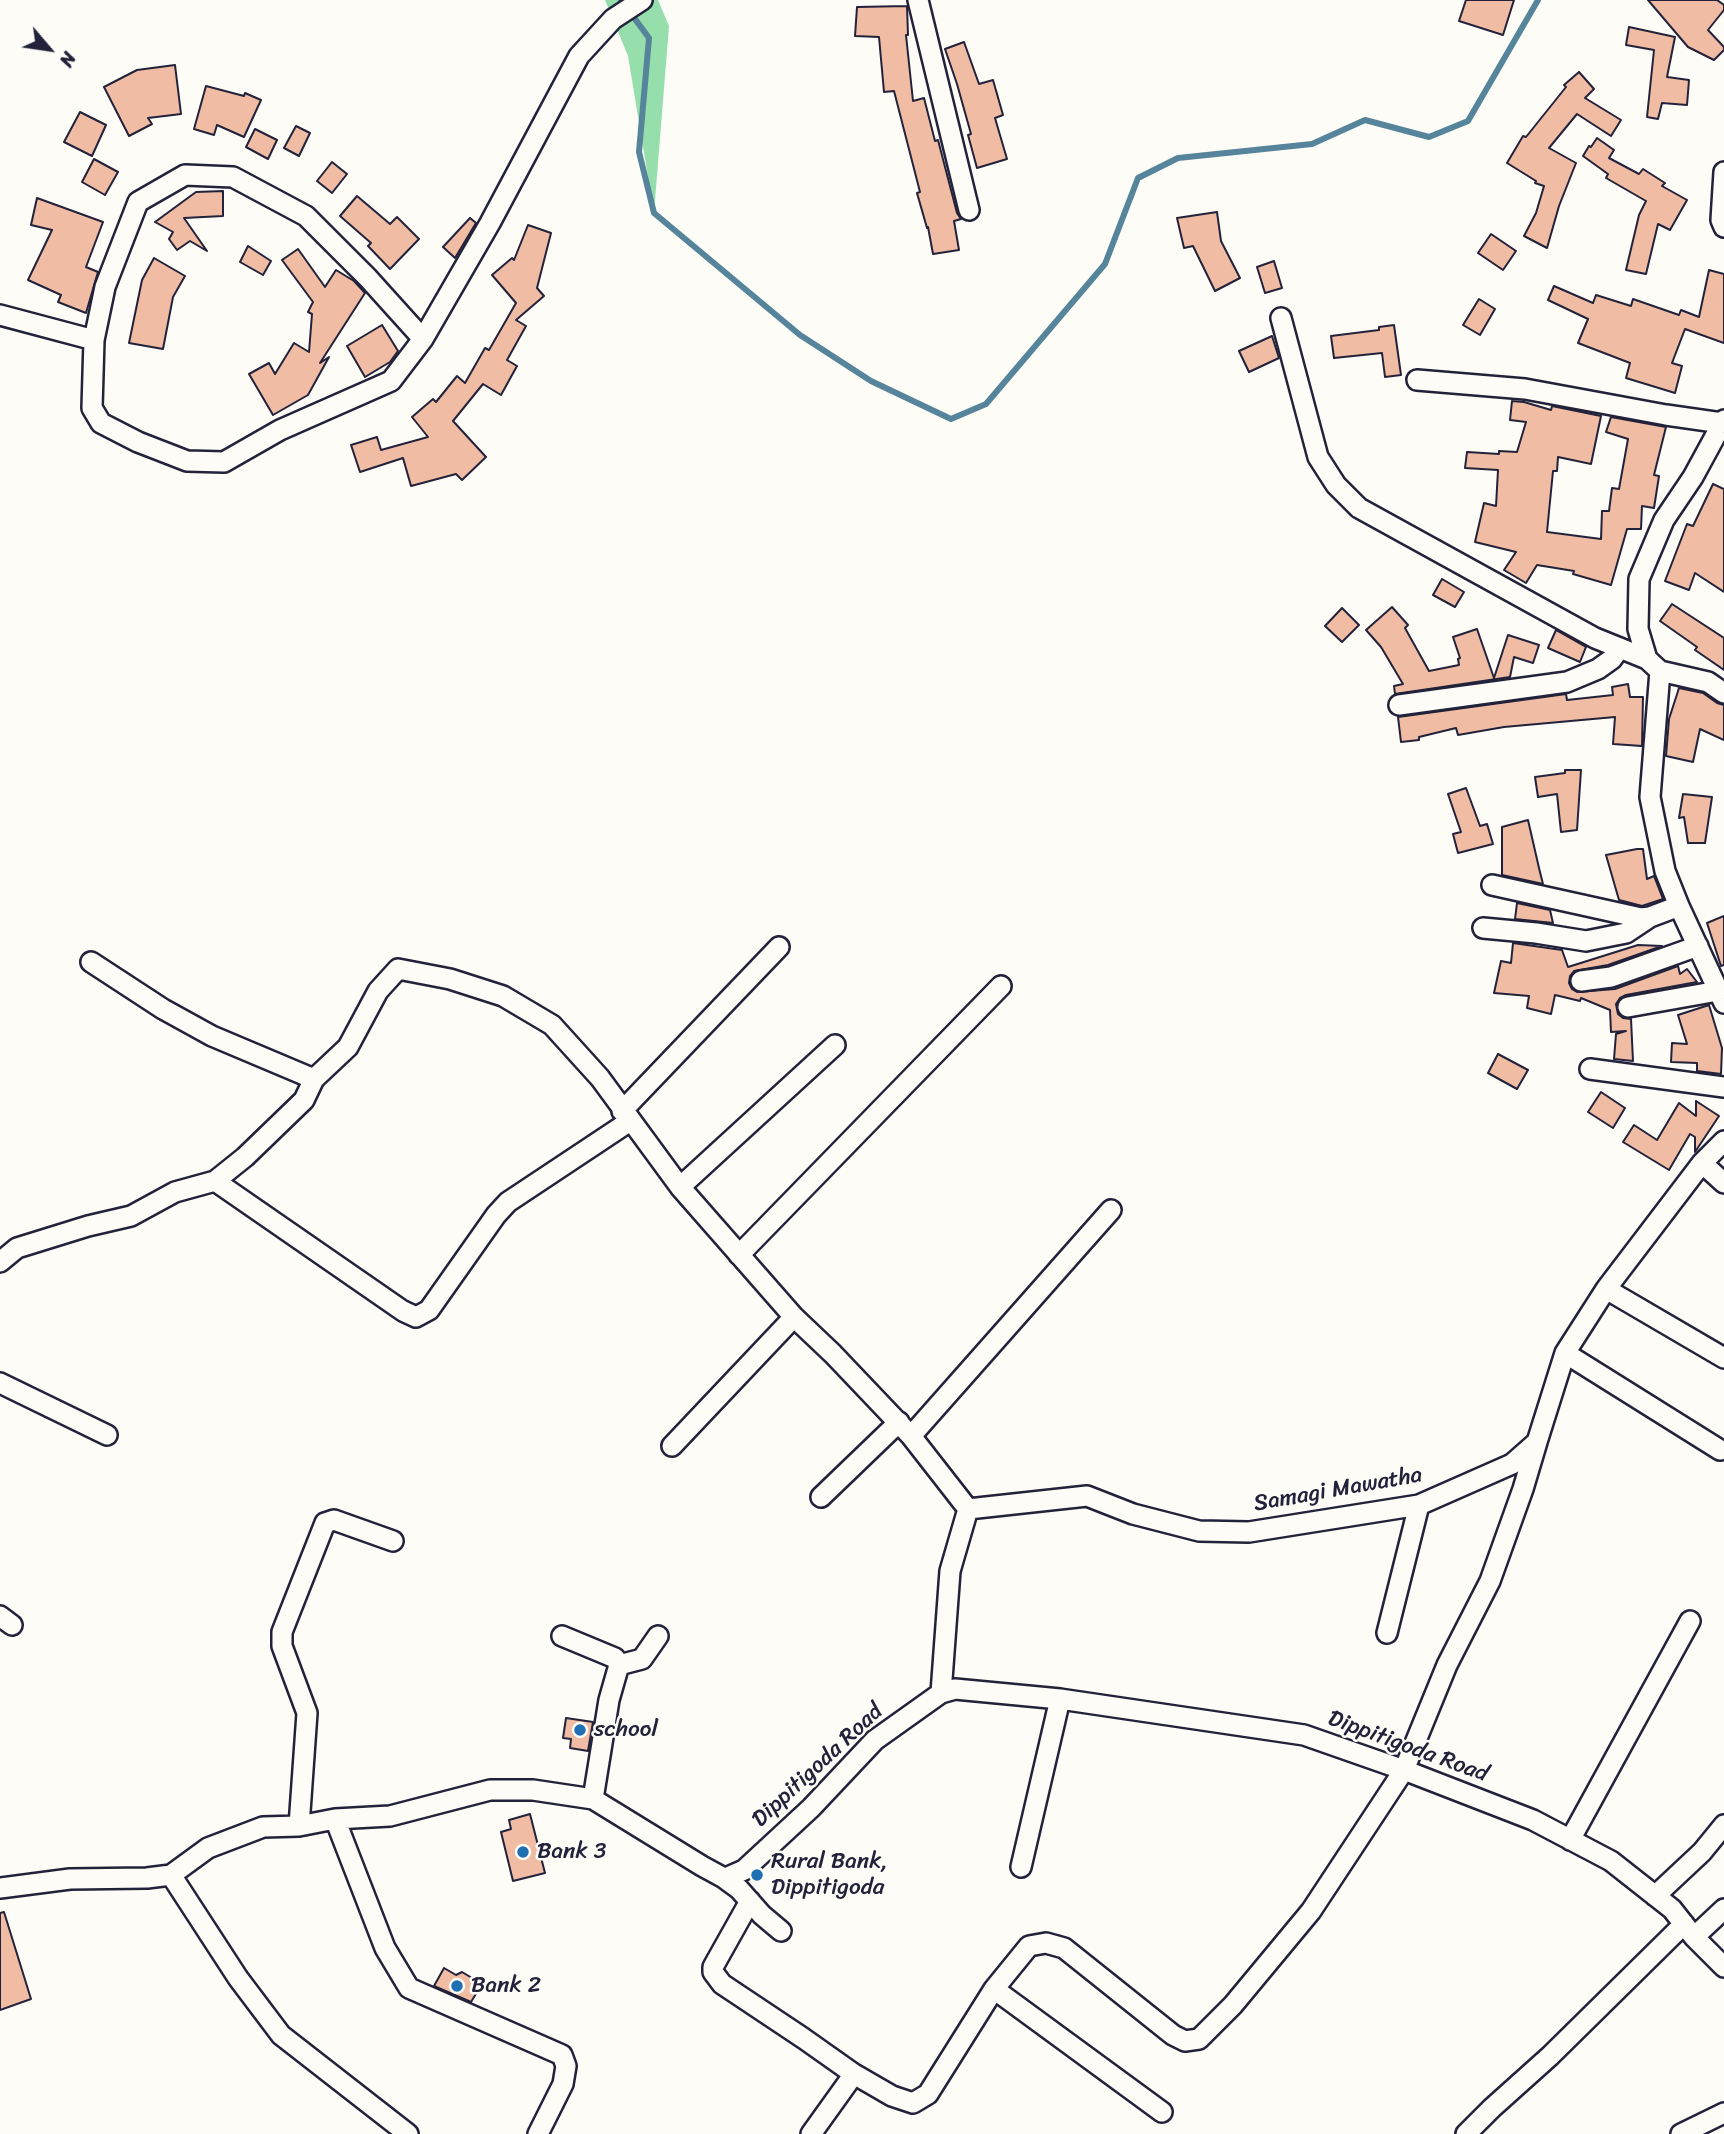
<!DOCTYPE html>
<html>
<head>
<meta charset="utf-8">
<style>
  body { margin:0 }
  #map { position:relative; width:1724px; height:2134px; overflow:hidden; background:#fdfcf7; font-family:Sriracha,sans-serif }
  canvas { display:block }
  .north { position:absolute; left:14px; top:14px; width:70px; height:70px; -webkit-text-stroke:5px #fdfcf7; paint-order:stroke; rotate:119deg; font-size:19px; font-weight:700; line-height:28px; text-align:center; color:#22223b }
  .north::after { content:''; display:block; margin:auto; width:24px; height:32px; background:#22223b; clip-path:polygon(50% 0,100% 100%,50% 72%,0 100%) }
</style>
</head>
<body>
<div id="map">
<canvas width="1724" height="2134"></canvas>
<div class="north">N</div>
</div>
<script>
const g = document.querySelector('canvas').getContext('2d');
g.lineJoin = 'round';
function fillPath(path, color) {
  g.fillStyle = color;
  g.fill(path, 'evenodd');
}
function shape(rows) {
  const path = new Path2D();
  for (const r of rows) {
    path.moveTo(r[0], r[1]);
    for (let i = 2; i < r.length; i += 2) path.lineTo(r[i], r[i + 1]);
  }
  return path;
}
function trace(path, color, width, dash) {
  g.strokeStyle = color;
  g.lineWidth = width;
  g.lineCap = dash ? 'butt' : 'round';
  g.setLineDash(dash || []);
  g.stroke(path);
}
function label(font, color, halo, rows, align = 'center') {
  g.font = font + ' Sriracha,sans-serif';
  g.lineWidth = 5;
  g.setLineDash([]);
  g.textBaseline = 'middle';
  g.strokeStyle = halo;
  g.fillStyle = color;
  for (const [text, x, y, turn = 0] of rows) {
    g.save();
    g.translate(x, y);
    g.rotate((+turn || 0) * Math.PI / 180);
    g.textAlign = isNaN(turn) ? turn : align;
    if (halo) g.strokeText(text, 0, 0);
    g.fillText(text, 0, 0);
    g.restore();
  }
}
const green = shape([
  [605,0,658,0,669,26,654,213,628,56]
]);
const stream = shape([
  [621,0,649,38,639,152,654,213,800,335,871,381,951,419,986,404,1105,264,1138,178,1178,158,1312,144,1365,120,1429,137,1468,121,1538,0]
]);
const building = shape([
  [1466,0,1514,0,1503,35,1459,21,1466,0],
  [1648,0,1717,0,1724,5,1724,10,1708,30,1724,47,1724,50,1714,60,1688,47,1648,0],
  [907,6,908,35,906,35,913,101,924,98,935,141,938,140,957,213,961,219,954,221,959,250,933,254,928,227,927,228,917,193,920,192,894,91,884,92,879,37,855,36,857,7,907,6],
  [1629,27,1675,37,1667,77,1689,80,1687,105,1662,103,1658,119,1647,117,1654,50,1626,45,1629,27],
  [964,42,979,84,993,80,1003,115,995,118,1007,159,977,168,968,135,971,134,957,84,945,49,964,42],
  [175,65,181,114,148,118,152,124,129,136,104,87,137,70,175,65],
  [1579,72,1594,89,1585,98,1621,120,1611,136,1577,114,1549,148,1576,163,1559,206,1547,248,1524,236,1536,213,1544,186,1535,183,1536,181,1507,163,1523,136,1526,137,1566,87,1564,85,1579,72],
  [206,86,244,96,245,93,261,100,244,137,217,125,214,135,194,129,206,86],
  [80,112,106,125,92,156,64,142,80,112],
  [296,126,310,133,299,156,284,148,296,126],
  [255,129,277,140,268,159,246,147,255,129],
  [1597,138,1614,150,1609,158,1639,174,1643,169,1665,183,1662,186,1687,200,1670,230,1658,224,1646,274,1626,270,1639,215,1646,201,1606,178,1608,174,1583,156,1589,146,1591,147,1597,138],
  [94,159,118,172,105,195,82,182,94,159],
  [332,162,347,174,332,193,317,181,332,162],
  [223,191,223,216,184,218,207,251,190,241,177,250,169,239,173,232,155,222,196,192,223,191],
  [357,196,390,224,397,217,419,239,390,269,368,246,371,243,340,216,357,196],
  [37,198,103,222,86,267,98,272,86,313,58,302,61,295,28,280,52,230,31,225,37,198],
  [1217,212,1221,241,1240,278,1215,291,1193,246,1184,248,1177,218,1217,212],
  [470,218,476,223,455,258,443,247,470,218],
  [528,225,551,233,537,288,544,296,516,320,526,326,507,360,517,366,501,395,483,384,453,421,486,457,462,480,456,474,411,486,403,458,360,472,351,445,377,437,381,450,428,437,412,417,433,399,436,402,457,376,465,383,485,348,489,350,516,303,492,275,512,258,514,260,528,225],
  [1491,234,1516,251,1503,270,1478,253,1491,234],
  [248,246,271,261,263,275,240,262,248,246],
  [298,249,325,287,336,270,354,281,365,293,320,363,329,357,308,395,273,415,249,374,269,363,275,374,294,343,309,352,312,314,308,312,313,302,282,260,298,249],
  [154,258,185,276,173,297,163,349,129,343,142,280,154,258],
  [1274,261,1282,288,1265,293,1257,267,1274,261],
  [1709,270,1724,274,1724,343,1685,329,1672,363,1682,366,1675,393,1626,378,1630,363,1578,343,1588,319,1548,300,1554,286,1593,303,1596,295,1631,306,1633,299,1679,315,1681,310,1699,317,1709,270],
  [1479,299,1495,309,1480,335,1463,325,1479,299],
  [382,325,398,351,390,362,365,377,347,346,382,325],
  [1394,325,1401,375,1385,377,1382,353,1334,358,1331,336,1379,330,1379,327,1394,325],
  [1272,336,1279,358,1249,372,1239,351,1272,336],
  [1512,401,1524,402,1551,410,1552,406,1601,416,1591,464,1558,457,1557,471,1553,471,1547,532,1601,539,1602,511,1609,511,1612,488,1619,489,1628,439,1606,432,1611,417,1666,427,1654,475,1659,476,1654,508,1642,506,1641,529,1627,529,1611,585,1573,574,1574,571,1537,565,1526,583,1504,570,1516,552,1475,542,1484,503,1496,506,1498,470,1465,468,1467,452,1499,454,1499,451,1517,452,1526,422,1510,420,1512,401],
  [1713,484,1724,489,1724,592,1695,573,1689,590,1665,581,1687,524,1693,526,1713,484],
  [1442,579,1464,592,1455,607,1433,595,1442,579],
  [1672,604,1724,638,1724,670,1695,650,1697,647,1660,621,1672,604],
  [1392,607,1408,625,1405,628,1429,671,1459,665,1458,659,1460,658,1453,637,1477,629,1494,678,1508,635,1539,645,1533,663,1514,657,1510,677,1395,694,1394,686,1403,684,1381,647,1366,630,1392,607],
  [1342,608,1359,625,1342,642,1325,626,1342,608],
  [1556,630,1586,647,1580,662,1548,648,1556,630],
  [1628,684,1630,697,1643,697,1642,746,1613,744,1615,717,1504,727,1458,735,1456,728,1419,737,1419,740,1401,742,1398,717,1566,694,1567,700,1613,695,1612,687,1628,684],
  [1679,688,1703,693,1717,703,1724,705,1724,740,1700,729,1693,762,1666,756,1669,719,1679,688],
  [1565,770,1581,770,1577,830,1561,832,1557,794,1538,797,1535,777,1565,773,1565,770],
  [1466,788,1480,826,1487,824,1493,844,1458,853,1453,834,1461,832,1448,794,1466,788],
  [1683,794,1712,797,1705,843,1688,843,1684,817,1679,818,1683,794],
  [1528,820,1539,868,1543,884,1502,875,1502,827,1528,820],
  [1637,849,1643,849,1647,879,1654,876,1663,899,1642,906,1619,900,1606,855,1637,849],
  [1517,903,1550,910,1553,923,1515,919,1517,903],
  [1724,916,1724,965,1721,966,1707,923,1724,916],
  [1513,943,1562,950,1568,967,1638,945,1662,946,1608,965,1574,971,1570,976,1569,983,1572,989,1577,992,1615,989,1678,966,1680,974,1687,969,1697,982,1626,995,1620,998,1616,1004,1618,1014,1623,1018,1631,1019,1633,1061,1614,1059,1616,1034,1626,1031,1611,1032,1610,1010,1581,998,1580,1001,1555,995,1551,1014,1527,1008,1529,996,1494,993,1501,961,1511,963,1513,943],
  [1709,1005,1722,1048,1721,1074,1697,1071,1697,1063,1671,1062,1672,1043,1687,1044,1678,1015,1709,1005],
  [1498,1054,1528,1070,1517,1089,1488,1073,1498,1054],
  [1601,1092,1625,1108,1613,1128,1588,1112,1601,1092],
  [1696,1101,1719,1116,1695,1152,1695,1137,1690,1134,1669,1170,1623,1142,1634,1125,1657,1140,1679,1103,1696,1116,1696,1101],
  [566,1718,593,1722,588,1751,570,1748,571,1739,563,1738,566,1718],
  [530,1814,545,1873,513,1881,501,1832,511,1829,509,1820,530,1814],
  [4,1912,31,1999,0,2010,0,1913,4,1912],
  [444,1968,456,1975,462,1972,482,1984,471,2002,434,1986,444,1968]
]);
const street = shape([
  [918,0,969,210],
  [1724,172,1721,220,1724,227],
  [0,315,94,340,92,408,101,423,138,442,187,461,224,462,280,430,391,381,423,339,490,223,579,56,613,19,642,0],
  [1281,318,1318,457,1336,485,1359,508,1595,638,1647,659],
  [94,340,105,287,138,202,185,175,233,177,306,216,368,278,423,339],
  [1417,380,1525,389,1666,415,1722,423],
  [1724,420,1693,477,1664,520,1639,579,1638,629,1647,659,1660,671,1650,797,1665,871,1679,906,1724,1003],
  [1660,671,1708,682,1724,693],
  [1399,705,1567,682,1598,669,1612,659,1620,648],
  [1492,885,1641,918,1650,917,1679,906],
  [1483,928,1536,933,1586,941,1626,933,1650,917],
  [91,962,163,1009,212,1036,314,1079],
  [1581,981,1611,977,1698,946],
  [1628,1007,1718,991],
  [1590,1069,1724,1087],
  [622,1111,779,947],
  [1702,1163,1724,1183],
  [215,1181,403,1311,416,1317,429,1310,496,1215,508,1202,630,1121],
  [680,1187,835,1045],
  [739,1255,1001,986],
  [0,1262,17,1248,88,1226,131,1216,175,1192,215,1181,245,1157,304,1100,314,1079,348,1047,378,991,398,969,450,979,503,996,552,1025,600,1078,680,1187,794,1317,833,1354,911,1436,968,1509],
  [1606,1289,1724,1358],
  [1565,1353,1720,1450],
  [0,1383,107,1435],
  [911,1436,1111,1210],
  [672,1446,794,1317],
  [821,1497,899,1422],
  [0,1616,12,1625],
  [1387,1633,1419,1505],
  [562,1636,615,1658,619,1665,609,1700,593,1799],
  [619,1665,642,1659,658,1636],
  [941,1693,950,1571,968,1509,1087,1496,1133,1514,1199,1531,1249,1532,1419,1505,1512,1464,1537,1442,1565,1353,1606,1289,1702,1163,1724,1141],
  [335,1819,385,1948,409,1988,562,2055,566,2066,563,2084,538,2134],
  [299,1826,307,1713,282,1646,282,1632,325,1523,334,1520,393,1541],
  [1570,1840,1690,1621],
  [1021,1867,1060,1699],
  [171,1875,238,1978,281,2035,408,2134],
  [724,1878,739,1889,762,1915,781,1931],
  [0,1888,70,1879,147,1878,171,1875,208,1848,263,1827,299,1826,335,1819,390,1816,490,1790,533,1790,593,1799,702,1866,724,1878,728,1877,744,1870,811,1808,875,1740,941,1693,955,1689,1060,1699,1304,1735,1404,1770,1533,1820,1611,1861,1672,1909,1694,1937,1724,1967],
  [1655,1896,1702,1852,1724,1825],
  [750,1901,713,1967,713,1972,722,1984,803,2038,854,2074,892,2096,913,2103,928,2094,994,1989,1029,1946,1046,1943,1064,1948,1173,2035,1185,2041,1199,2039,1233,2005,1311,1911,1404,1770,1447,1665,1490,1581,1523,1489,1537,1442],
  [1694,1937,1724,1909],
  [994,1989,1162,2112],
  [811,2134,854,2074],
  [1466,2134,1492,2108,1550,2056,1684,1924],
  [1681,2134,1724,2113]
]);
const markers = [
  [580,1730,7,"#1f6fb2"],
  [523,1852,7,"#1f6fb2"],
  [757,1875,7,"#1f6fb2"],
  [457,1986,7,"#1f6fb2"]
];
const streetNames = [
  ["Samagi Mawatha",1338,1490,-10],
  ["Dippitigoda Road",1408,1747,20],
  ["Dippitigoda Road",818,1766,-43]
];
const poiNames = [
  ["school",594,1730],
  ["Bank 3",537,1852],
  ["Rural Bank,",771,1862],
  ["Dippitigoda",771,1888],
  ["Bank 2",471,1986]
];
fillPath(green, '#96deac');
trace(stream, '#56849a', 6);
fillPath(building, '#f1bca4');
trace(building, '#22223b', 2);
trace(street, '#22223b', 24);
trace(street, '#fdfcf7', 19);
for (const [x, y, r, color] of markers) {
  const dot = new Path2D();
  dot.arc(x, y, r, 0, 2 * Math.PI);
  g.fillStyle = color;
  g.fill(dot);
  trace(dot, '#fdfcf7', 2.5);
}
label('23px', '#22223b', '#fdfcf7', streetNames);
label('23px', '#22223b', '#fdfcf7', poiNames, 'left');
</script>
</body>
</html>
